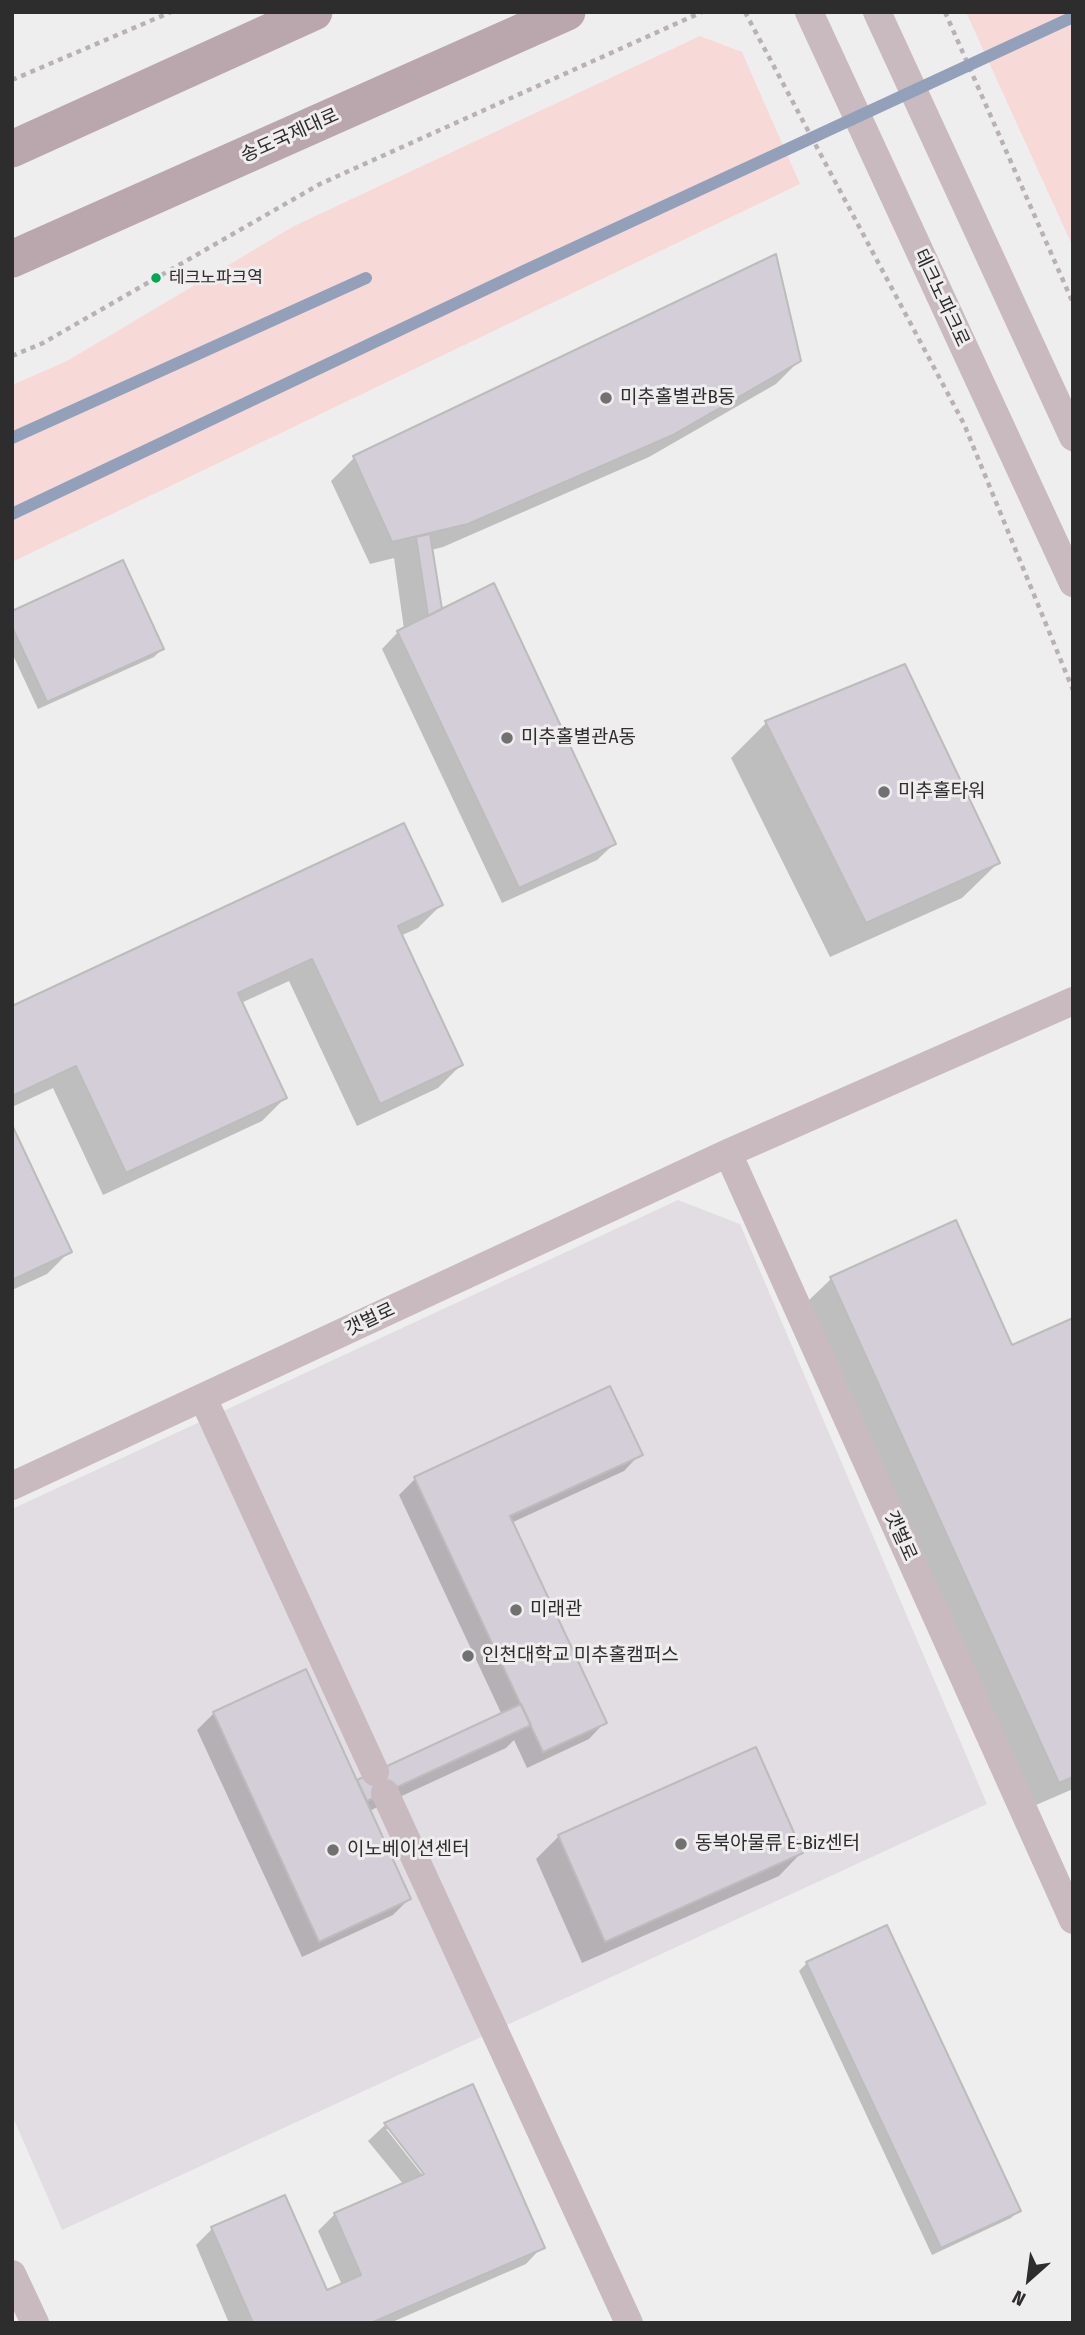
<!DOCTYPE html>
<html>
<head>
<meta charset="utf-8">
<style>
  body { margin:0 }
  #map { position:relative; width:1085px; height:2335px; overflow:hidden; background:#efeeef; font-family:"Fira Sans Condensed",sans-serif }
  canvas { display:block }
  .frame { position:absolute; inset:0; border:14px solid #2e2d2e; pointer-events:none }
  .north { position:absolute; left:994px; top:2244px; width:70px; height:70px; -webkit-text-stroke:5px #f0edef; paint-order:stroke; rotate:208deg; font-size:19px; font-weight:700; line-height:28px; text-align:center; color:#2e2d2e }
  .north::after { content:''; display:block; margin:auto; width:24px; height:32px; background:#2e2d2e; clip-path:polygon(50% 0,100% 100%,50% 72%,0 100%) }
</style>
</head>
<body>
<div id="map">
<canvas width="1085" height="2335"></canvas>
<div class="frame"></div>
<div class="north">N</div>
</div>
<script>
const g = document.querySelector('canvas').getContext('2d');
g.lineJoin = 'round';
function fillPath(path, color) {
  g.fillStyle = color;
  g.fill(path, 'evenodd');
}
function shape(rows) {
  const path = new Path2D();
  for (const r of rows) {
    path.moveTo(r[0], r[1]);
    for (let i = 2; i < r.length; i += 2) path.lineTo(r[i], r[i + 1]);
  }
  return path;
}
function trace(path, color, width, dash) {
  g.strokeStyle = color;
  g.lineWidth = width;
  g.lineCap = dash ? 'butt' : 'round';
  g.setLineDash(dash || []);
  g.stroke(path);
}
function label(font, color, halo, rows, align = 'center') {
  g.font = font + ' "Fira Sans Condensed","Noto Sans KR",sans-serif';
  g.lineWidth = 6;
  g.setLineDash([]);
  g.textBaseline = 'middle';
  g.strokeStyle = halo;
  g.fillStyle = color;
  for (const [text, x, y, turn = 0] of rows) {
    g.save();
    g.translate(x, y);
    g.rotate((+turn || 0) * Math.PI / 180);
    g.textAlign = isNaN(turn) ? turn : align;
    if (halo) g.strokeText(text, 0, 0);
    g.fillText(text, 0, 0);
    g.restore();
  }
}
const built = shape([
  [678,1200,740,1224,987,1804,62,2230,12,2115,12,1509]
]);
const green = shape([
  [966,12,1073,12,1073,247],
  [700,36,742,52,800,184,12,562,12,385,67,361,294,226]
]);
const shadow = shape([
  [799,361,776,384,649,457,443,547,431,550,435,614,614,844,597,860,502,903,382,649,398,632,404,629,394,558,370,564,331,481,354,458],
  [12,612,162,649,154,657,38,709,12,653],
  [766,723,998,863,962,898,830,957,731,758],
  [441,905,418,928,400,936,461,1065,438,1088,357,1126,289,981,241,1003,285,1098,262,1121,103,1195,53,1088,12,1107,12,1008],
  [12,1130,70,1251,47,1274,12,1290],
  [955,1223,1011,1347,1073,1320,1073,1789,1036,1805,808,1301,831,1279],
  [640,1454,624,1471,511,1523,605,1722,589,1739,527,1768,514,1740,506,1748,369,1811,409,1899,393,1915,302,1957,197,1730,214,1713,356,1784,502,1715,399,1495,415,1479],
  [559,1836,801,1853,779,1876,582,1963,536,1859],
  [807,1963,1019,2210,1011,2218,932,2255,799,1971],
  [472,2087,542,2247,526,2264,390,2323,229,2323,196,2245,212,2229,326,2292,342,2285,318,2231,335,2214,404,2185,368,2141,385,2125],
  [386,2129,390,2129,431,2180,428,2182]
]);
const building = shape([
  [776,254,801,361,673,435,468,524,392,542,353,456,776,254],
  [430,534,442,609,428,616,416,537,430,534],
  [123,560,164,649,47,702,12,627,12,611,123,560],
  [494,583,616,844,519,888,397,631,494,583],
  [905,664,1000,863,866,923,765,721,905,664],
  [404,823,443,905,398,926,463,1065,380,1104,312,959,238,993,287,1098,126,1173,76,1066,12,1096,12,1006,404,823],
  [12,1125,72,1252,12,1280,12,1125],
  [956,1220,1012,1345,1073,1318,1073,1777,1059,1783,830,1277,956,1220],
  [610,1386,643,1455,510,1516,607,1723,543,1752,414,1477,610,1386],
  [306,1669,411,1899,319,1942,213,1712,306,1669],
  [521,1704,531,1725,367,1801,357,1780,521,1704],
  [756,1747,803,1853,605,1942,558,1835,756,1747],
  [887,1925,1021,2211,941,2248,806,1962,887,1925],
  [473,2084,545,2248,371,2323,253,2323,211,2227,285,2195,327,2290,361,2275,334,2213,424,2174,384,2123,473,2084]
]);
const path = shape([
  [745,12,964,424,1073,690],
  [945,12,1073,303],
  [12,80,171,12],
  [12,356,43,343,320,184,702,12]
]);
const minor = shape([
  [809,12,1073,583],
  [877,12,1073,437],
  [728,1153,1073,1920],
  [203,1398,375,1772],
  [12,1486,728,1153,1073,1001],
  [385,1793,629,2323],
  [12,2274,35,2323]
]);
const major = shape([
  [12,149,314,12],
  [12,259,567,12]
]);
const metro1 = shape([
  [12,438,366,278],
  [12,514,524,271,1073,17]
]);
const markers = [
  [156,278,6,"#00a651"],
  [606,398,7,"#727172"],
  [507,738,7,"#727172"],
  [884,792,7,"#727172"],
  [516,1610,7,"#727172"],
  [468,1656,7,"#727172"],
  [681,1844,7,"#727172"],
  [333,1850,7,"#727172"]
];
const busNames = [
  ["테크노파크역",169,278]
];
const streetNames = [
  ["송도국제대로",290,136,-24],
  ["테크노파크로",941,298,65],
  ["갯벌로",370,1320,-25],
  ["갯벌로",900,1536,66]
];
const poiNames = [
  ["미추홀별관B동",620,398],
  ["미추홀별관A동",521,738],
  ["미추홀타워",898,792],
  ["미래관",530,1610],
  ["인천대학교 미추홀캠퍼스",482,1656],
  ["동북아물류 E-Biz센터",695,1844],
  ["이노베이션센터",347,1850]
];
fillPath(built, '#e2dde2');
fillPath(green, '#f7d9d8');
fillPath(shadow, '#0003');
fillPath(building, '#d3ced8');
trace(building, '#bcbcbc', 2);
trace(path, '#b9b1b4', 4.5, [5, 5]);
trace(minor, '#c8babf', 28);
trace(major, '#baa7ae', 37);
trace(metro1, '#92a0b9', 12);
for (const [x, y, r, color] of markers) {
  const dot = new Path2D();
  dot.arc(x, y, r, 0, 2 * Math.PI);
  g.fillStyle = color;
  g.fill(dot);
  trace(dot, '#f0edef', 2.5);
}
label('17px', '#2e2d2e', '#f0edef', busNames, 'left');
label('19px', '#2e2d2e', '#f0edef', streetNames);
label('19px', '#2e2d2e', '#f0edef', poiNames, 'left');
</script>
</body>
</html>
